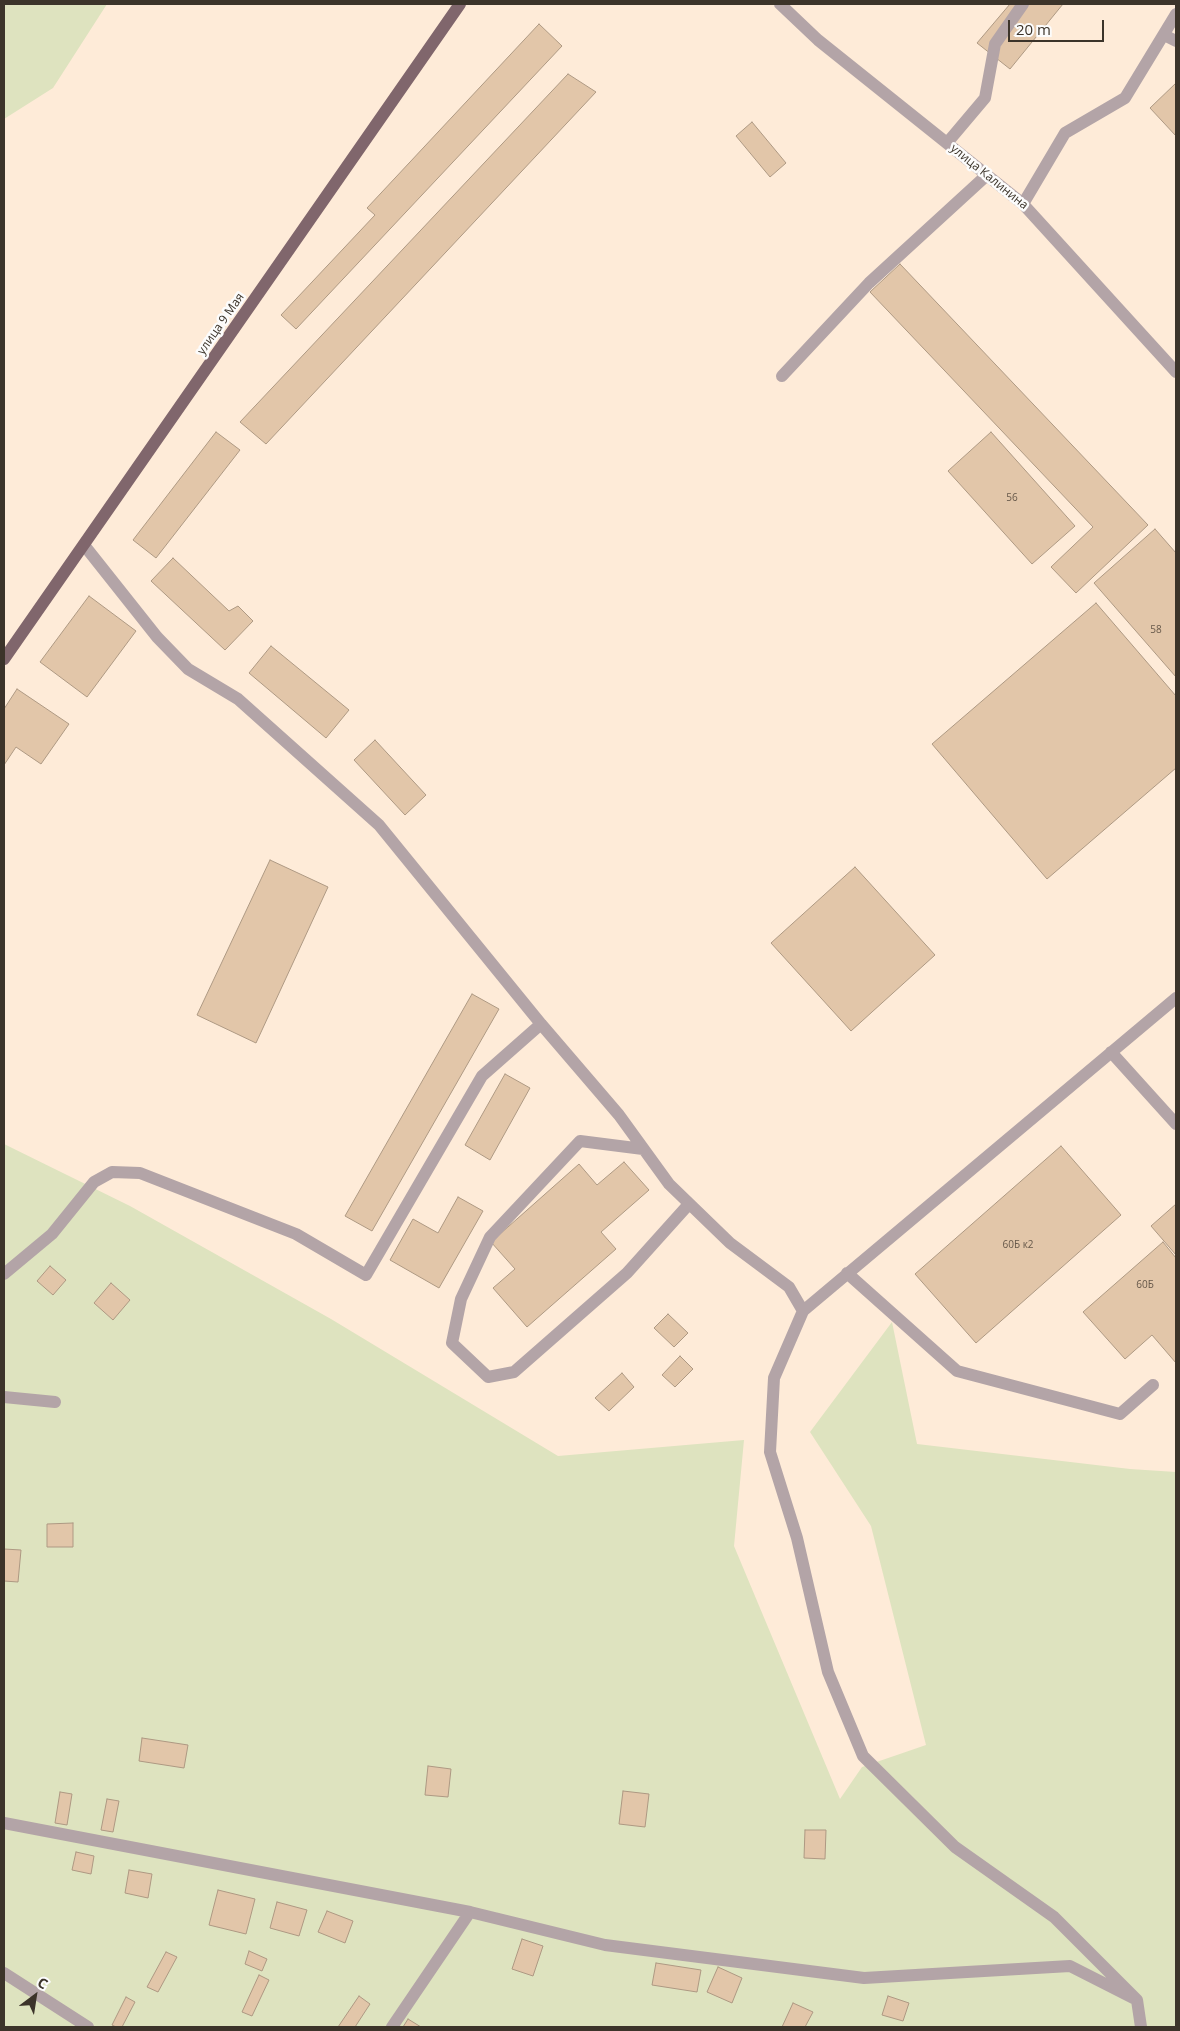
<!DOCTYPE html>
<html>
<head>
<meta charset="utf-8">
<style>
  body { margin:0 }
  #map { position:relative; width:1180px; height:2031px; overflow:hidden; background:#feebd8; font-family:"Open Sans",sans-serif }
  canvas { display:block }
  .frame { position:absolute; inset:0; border:5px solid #3c342a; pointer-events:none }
  .north { position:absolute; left:10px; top:1971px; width:50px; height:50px; -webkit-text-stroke:4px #fcfcfc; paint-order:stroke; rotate:31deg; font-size:14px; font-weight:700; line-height:20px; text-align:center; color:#3c342a }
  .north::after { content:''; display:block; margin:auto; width:18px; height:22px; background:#3c342a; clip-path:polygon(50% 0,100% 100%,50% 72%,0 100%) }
  .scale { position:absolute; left:1008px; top:20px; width:96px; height:22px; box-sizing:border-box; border:2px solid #3c342a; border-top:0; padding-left:6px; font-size:15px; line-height:18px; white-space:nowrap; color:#3c342a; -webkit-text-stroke:4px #fcfcfc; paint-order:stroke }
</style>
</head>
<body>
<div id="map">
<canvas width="1180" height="2031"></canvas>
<div class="frame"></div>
<div class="north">С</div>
<div class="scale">20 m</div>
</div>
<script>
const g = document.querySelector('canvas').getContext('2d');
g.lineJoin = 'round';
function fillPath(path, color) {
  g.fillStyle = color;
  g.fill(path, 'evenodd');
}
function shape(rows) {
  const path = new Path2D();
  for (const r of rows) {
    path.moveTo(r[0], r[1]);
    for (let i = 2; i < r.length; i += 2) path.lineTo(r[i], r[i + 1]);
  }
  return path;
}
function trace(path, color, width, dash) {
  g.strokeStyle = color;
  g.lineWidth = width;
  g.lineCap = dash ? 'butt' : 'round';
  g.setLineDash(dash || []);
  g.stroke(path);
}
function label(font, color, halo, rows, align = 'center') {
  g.font = font + ' "Open Sans",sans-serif';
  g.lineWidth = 5;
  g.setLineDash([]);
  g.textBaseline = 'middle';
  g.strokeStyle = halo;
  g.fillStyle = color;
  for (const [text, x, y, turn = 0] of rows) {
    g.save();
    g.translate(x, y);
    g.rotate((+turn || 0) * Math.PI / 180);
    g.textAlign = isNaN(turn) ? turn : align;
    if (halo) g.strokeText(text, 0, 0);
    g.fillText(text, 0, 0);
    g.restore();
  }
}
const green = shape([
  [4,4,107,4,53,88,4,119],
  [4,1144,130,1206,331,1319,558,1456,744,1440,734,1546,840,1799,862,1767,926,1745,871,1526,810,1432,892,1322,917,1444,1130,1469,1176,1472,1176,2027,4,2027]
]);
const building = shape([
  [1010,4,1063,4,1010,69,977,43,1010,4],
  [539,24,562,46,296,329,281,315,375,215,367,208,539,24],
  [568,74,596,92,266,444,240,422,568,74],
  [1176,83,1176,136,1150,108,1176,83],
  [752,122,786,163,770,177,736,136,752,122],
  [900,264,1148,525,1076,593,1051,567,1093,527,870,292,900,264],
  [216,432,240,450,156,558,133,540,216,432],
  [991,432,1075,526,1032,564,948,471,991,432],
  [1155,529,1176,553,1176,677,1094,583,1155,529],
  [173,558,229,611,238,606,253,621,225,650,151,581,173,558],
  [89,596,136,631,87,697,40,662,89,596],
  [1096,603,1176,696,1176,768,1047,879,932,744,1096,603],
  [271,646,349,710,326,738,249,673,271,646],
  [17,689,69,724,41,764,16,747,4,765,4,709,17,689],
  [375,740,426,795,405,815,354,760,375,740],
  [270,860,328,887,256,1043,197,1015,270,860],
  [855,867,935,955,851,1031,771,943,855,867],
  [472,994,499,1009,372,1231,345,1216,472,994],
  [505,1074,530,1088,490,1160,465,1145,505,1074],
  [1061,1146,1121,1215,976,1343,915,1274,1061,1146],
  [624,1162,649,1190,601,1232,616,1249,527,1327,493,1288,515,1269,491,1242,579,1164,597,1185,624,1162],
  [458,1197,483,1211,439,1288,390,1260,413,1219,438,1233,458,1197],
  [1176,1204,1176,1255,1151,1226,1176,1204],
  [1163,1242,1176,1258,1176,1363,1152,1335,1125,1359,1083,1312,1163,1242],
  [50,1266,66,1280,53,1295,37,1281,50,1266],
  [111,1283,130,1300,113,1320,94,1303,111,1283],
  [668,1314,688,1333,674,1347,654,1328,668,1314],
  [680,1356,693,1369,675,1387,662,1375,680,1356],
  [622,1373,634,1387,609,1411,595,1398,622,1373],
  [73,1523,73,1547,47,1547,47,1524,73,1523],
  [4,1549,21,1550,18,1582,4,1581,4,1549],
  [142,1738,188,1745,184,1768,139,1761,142,1738],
  [428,1766,451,1769,448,1797,425,1795,428,1766],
  [623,1791,649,1794,645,1827,619,1824,623,1791],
  [60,1792,72,1794,67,1825,55,1823,60,1792],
  [107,1799,119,1801,113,1832,101,1830,107,1799],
  [805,1830,826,1830,825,1859,804,1858,805,1830],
  [76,1852,94,1856,91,1874,72,1870,76,1852],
  [129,1870,152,1874,148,1898,125,1893,129,1870],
  [218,1890,255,1899,246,1934,209,1925,218,1890],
  [277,1902,307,1910,299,1936,270,1928,277,1902],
  [327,1911,353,1921,345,1943,318,1932,327,1911],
  [522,1939,543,1946,533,1976,512,1969,522,1939],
  [249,1951,267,1959,262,1971,245,1964,249,1951],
  [166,1952,177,1957,158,1992,147,1987,166,1952],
  [656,1963,701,1970,697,1992,652,1985,656,1963],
  [718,1967,742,1978,732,2003,707,1992,718,1967],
  [259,1975,269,1980,252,2016,242,2012,259,1975],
  [359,1996,370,2004,355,2027,338,2027,359,1996],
  [888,1996,909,2003,903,2021,882,2015,888,1996],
  [126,1997,135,2002,122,2027,116,2027,112,2025,126,1997],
  [793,2003,813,2012,805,2027,782,2027,793,2003],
  [408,2019,421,2027,403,2027,408,2019]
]);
const minor = shape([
  [780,4,818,40,1023,204,1176,372],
  [1164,35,1176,41],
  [947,143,985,98,995,44,1023,4],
  [1023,204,1065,133,1125,98,1176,14],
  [782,376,869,283,987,175],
  [84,545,157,637,188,669,238,699,379,825,541,1024,619,1115,669,1184,730,1243,789,1287,803,1311,774,1378,770,1452,797,1538,828,1672,863,1756,955,1847,1054,1917,1137,2000],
  [1111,1052,1176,1124],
  [643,1149,580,1141,490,1237,461,1299,452,1343,488,1377,514,1372,627,1273,689,1204],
  [847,1273,957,1371,1120,1414,1153,1385],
  [4,1274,52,1234,94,1182,112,1172,140,1173,296,1234,366,1275,482,1076,541,1024],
  [803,1311,1176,998],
  [4,1397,55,1402],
  [4,1823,470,1912,392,2027],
  [470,1912,605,1945,864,1978,1070,1966,1137,2000,1141,2027],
  [4,1973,88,2027]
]);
const major = shape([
  [4,659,460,4]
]);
const numberNames = [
  ["56",1012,498],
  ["58",1156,630],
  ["60Б к2",1018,1245],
  ["60Б",1145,1285]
];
const streetNames = [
  ["улица Калинина",989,177,39],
  ["улица 9 Мая",221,324,-55]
];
fillPath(green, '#dee3bf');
fillPath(building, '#e2c6a9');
trace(building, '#ae9983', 1);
trace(minor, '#b3a4a7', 12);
trace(major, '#80666c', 12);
label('10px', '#66584a', null, numberNames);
label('12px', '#3c342a', '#fcfcfc', streetNames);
</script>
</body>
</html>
